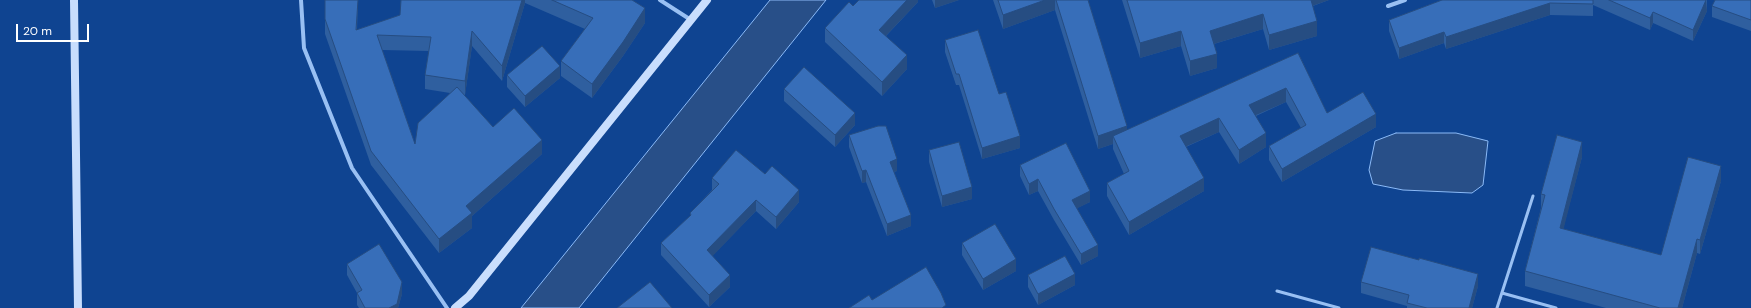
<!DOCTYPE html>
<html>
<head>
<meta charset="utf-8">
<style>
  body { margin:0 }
  #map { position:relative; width:1751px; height:308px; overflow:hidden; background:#0f4491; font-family:"DM Sans",sans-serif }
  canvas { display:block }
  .scale { position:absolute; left:16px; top:24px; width:73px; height:18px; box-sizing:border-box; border:2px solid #fff; border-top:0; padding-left:5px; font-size:12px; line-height:14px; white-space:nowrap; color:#fff; -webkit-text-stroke:3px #0f4491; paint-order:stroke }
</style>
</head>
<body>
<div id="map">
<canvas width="1751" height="308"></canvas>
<div class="scale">20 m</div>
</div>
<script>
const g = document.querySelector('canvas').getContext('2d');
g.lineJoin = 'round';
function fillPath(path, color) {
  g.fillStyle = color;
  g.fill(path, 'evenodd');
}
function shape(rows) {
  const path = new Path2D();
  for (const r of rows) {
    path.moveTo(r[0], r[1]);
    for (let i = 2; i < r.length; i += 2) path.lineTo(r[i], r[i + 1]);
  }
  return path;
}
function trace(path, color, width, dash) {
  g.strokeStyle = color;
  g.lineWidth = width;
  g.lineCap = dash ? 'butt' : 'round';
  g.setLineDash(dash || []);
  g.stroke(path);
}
const water = shape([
  [770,0,826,0,579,308,521,308,770,0],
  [1396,133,1456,133,1488,141,1483,185,1472,193,1403,190,1373,184,1369,170,1375,141,1396,133]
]);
const lane = shape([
  [1277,291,1339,308],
  [1502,293,1556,308],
  [1497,308,1533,196]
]);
const street = shape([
  [301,0,304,48,352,168,447,308],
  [660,0,691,20],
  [1388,6,1405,0]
]);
const secondary = shape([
  [74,0,78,308],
  [455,308,469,296,707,0]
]);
const wall = shape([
  [325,0,358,0,357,30,400,15,401,0,632,0,645,23,623,56,592,98,561,76,561,61,585,29,525,3,502,81,472,46,465,95,464,95,493,127,542,154,472,216,472,228,439,253,371,165,325,34],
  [382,50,429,51,425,75,425,89,450,93,415,144],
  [918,0,918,2,886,36,907,69,882,96,825,42,825,28,853,6],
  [932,0,959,0,935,8],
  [993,0,1088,0,1127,130,1298,53,1327,113,1376,127,1282,182,1269,160,1269,146,1301,128,1286,102,1256,116,1266,147,1239,164,1219,132,1186,147,1204,191,1129,235,1107,196,1107,183,1124,174,1113,149,1113,144,1098,149,1055,10,1003,29],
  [1122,0,1329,0,1313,6,1317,36,1269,50,1263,29,1214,44,1217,68,1190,76,1181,46,1140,58],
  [1442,0,1707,0,1707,11,1693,41,1653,23,1650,30,1593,5,1593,16,1550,15,1446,49,1444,43,1399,59,1389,31,1389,20],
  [1751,0,1751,31,1712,17,1712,6],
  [945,40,999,94,1020,148,982,159,959,85,956,85,945,52],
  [507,75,560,78,525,107,507,87],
  [784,89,855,125,835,147,784,101],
  [849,135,897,171,894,172,911,226,887,236,866,182,862,183,849,147],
  [929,150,972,199,942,207,929,162],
  [1582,157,1563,229,1661,255,1721,181,1700,254,1697,253,1682,308,1606,308,1525,286,1525,271,1541,208,1541,194],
  [1020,165,1090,202,1077,208,1098,256,1081,265,1054,220,1038,191,1029,195,1020,176],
  [712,178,799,202,776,229,756,211,712,256,730,287,709,307,661,255,661,243,690,216,690,213,712,190],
  [962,243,1016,271,983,290,962,255],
  [347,264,402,294,398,308,359,308,357,305,357,293,347,275],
  [1028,275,1075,285,1038,305,1028,287],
  [1361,282,1478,286,1472,308,1407,308,1407,306,1361,293]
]);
const shadedWall = shape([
  [522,0,525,0,525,3,502,81,502,66],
  [907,0,918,0,918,2,879,43,879,30],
  [935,0,959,0,935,8],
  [1045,0,1055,0,1055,10,1003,29,1003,15],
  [1309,0,1329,0,1309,7],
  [1706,0,1707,11,1693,41,1693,30],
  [1550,3,1550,15,1446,49,1446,37],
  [645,8,645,23,623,56,592,98,592,84],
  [1653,12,1653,23,1650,30,1650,18],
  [1263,14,1263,29,1210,45,1210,31],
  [1317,21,1317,36,1269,50,1269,35],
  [472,31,472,46,465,95,465,81],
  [1181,31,1181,46,1140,58,1140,43],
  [1444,32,1444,43,1399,59,1399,48],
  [1217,54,1217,68,1190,76,1190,61],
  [907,55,907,69,882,96,882,82],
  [560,66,560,78,525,107,525,96],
  [1286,88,1286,102,1249,118,1249,105],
  [855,113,855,125,835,147,835,135],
  [1376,114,1376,127,1282,182,1282,169],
  [1219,118,1219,132,1180,149,1180,136],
  [1127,126,1127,140,1113,136,1113,144,1098,149,1098,136],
  [1266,133,1266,147,1239,164,1239,150],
  [1020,136,1020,148,982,159,982,148],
  [542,140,542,154,472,216,472,228,439,253,439,239,466,206],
  [1582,142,1582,157,1560,243,1560,228],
  [897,159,897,171,890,173,890,162],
  [1721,166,1721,181,1700,254,1700,240],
  [866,170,866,182,862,183,862,171],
  [1204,178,1204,191,1129,235,1129,222],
  [1038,179,1038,191,1029,195,1029,184],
  [972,187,972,199,942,207,942,196],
  [799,190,799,202,776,229,776,217],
  [1090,191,1090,202,1072,211,1072,200],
  [756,200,756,211,707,262,707,250],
  [911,215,911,226,887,236,887,224],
  [1697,239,1697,253,1682,308,1678,308],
  [1098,245,1098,256,1081,265,1081,254],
  [1016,259,1016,271,983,290,983,279],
  [1075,274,1075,285,1038,305,1038,294],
  [1478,274,1478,286,1472,308,1469,308],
  [730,275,730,287,709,307,709,295],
  [402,282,402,294,398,308,389,308]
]);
const building = shape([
  [325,0,358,0,356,30,400,15,401,0,522,0,502,66,472,31,465,81,425,75,431,37,377,35,415,144,418,123,457,87,493,127,514,108,542,140,466,206,472,213,439,239,371,151,325,19,325,0],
  [552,0,632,0,645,8,623,42,592,84,561,61,593,18,552,0],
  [859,0,907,0,879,30,907,55,882,82,825,28,849,2,853,6,859,0],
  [998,0,1045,0,1003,15,998,0],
  [1056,0,1088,0,1127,126,1098,136,1056,0],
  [1127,0,1311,0,1317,21,1269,35,1263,14,1210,31,1217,54,1190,61,1181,31,1140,43,1127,0],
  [1442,0,1593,0,1593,4,1550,3,1446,37,1444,32,1399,48,1389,20,1442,0],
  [1609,0,1706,0,1693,30,1653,12,1650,18,1609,0],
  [1715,0,1751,0,1751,20,1712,6,1715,0],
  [978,30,999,94,1006,92,1020,136,982,148,959,74,956,74,945,40,978,30],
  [542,46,560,66,525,96,507,75,542,46],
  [1298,53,1327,113,1363,92,1376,114,1282,169,1269,146,1306,125,1286,88,1249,105,1266,133,1239,150,1219,118,1180,136,1204,178,1129,222,1107,183,1129,171,1113,136,1298,53],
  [804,67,855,113,835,135,784,89,804,67],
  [878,126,886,126,897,159,890,162,911,215,887,224,866,170,862,171,849,135,878,126],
  [1557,135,1582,142,1560,228,1661,255,1688,157,1721,166,1700,240,1697,239,1678,308,1660,308,1525,271,1545,195,1541,194,1557,135],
  [959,142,972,187,942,196,929,150,959,142],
  [1066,143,1090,191,1072,200,1098,245,1081,254,1054,209,1038,179,1029,184,1020,165,1066,143],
  [736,150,765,174,772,166,799,190,776,217,756,200,707,250,730,275,709,295,661,243,691,215,690,213,719,184,712,178,736,150],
  [995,224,1016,259,983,279,962,243,995,224],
  [379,244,402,282,397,304,389,308,365,308,357,293,362,290,347,264,379,244],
  [1371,247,1419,260,1419,258,1478,274,1469,308,1427,308,1407,303,1409,295,1361,282,1371,247],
  [1065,256,1075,274,1038,294,1028,275,1065,256],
  [926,267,941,293,946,305,942,308,849,308,869,295,872,300,926,267],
  [650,282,672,308,617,308,650,282]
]);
fillPath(water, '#284f88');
trace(water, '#8bbaf7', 1);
trace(lane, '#99c0f3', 3);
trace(street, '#99c0f3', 4);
trace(secondary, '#c9defd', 8);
fillPath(wall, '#2f5f9f');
fillPath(shadedWall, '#264d82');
fillPath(building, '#376eb9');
trace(building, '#264d82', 1);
</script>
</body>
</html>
